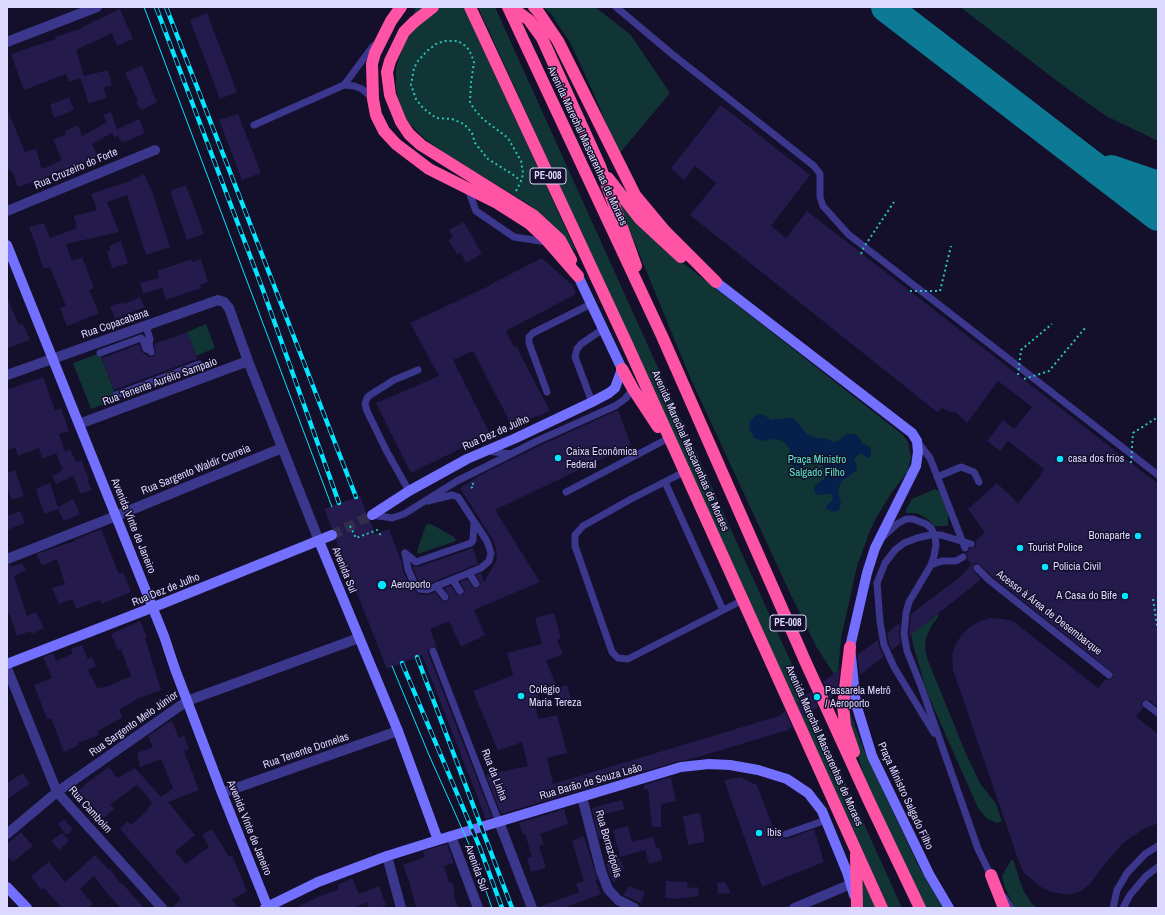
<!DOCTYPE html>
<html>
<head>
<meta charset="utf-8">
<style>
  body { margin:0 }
  #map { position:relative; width:1165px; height:915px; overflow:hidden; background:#140f2a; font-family:"Archivo Narrow",sans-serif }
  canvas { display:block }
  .frame { position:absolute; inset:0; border:8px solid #ddd8ff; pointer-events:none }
</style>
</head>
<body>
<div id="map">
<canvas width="1165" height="915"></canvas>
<div class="frame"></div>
</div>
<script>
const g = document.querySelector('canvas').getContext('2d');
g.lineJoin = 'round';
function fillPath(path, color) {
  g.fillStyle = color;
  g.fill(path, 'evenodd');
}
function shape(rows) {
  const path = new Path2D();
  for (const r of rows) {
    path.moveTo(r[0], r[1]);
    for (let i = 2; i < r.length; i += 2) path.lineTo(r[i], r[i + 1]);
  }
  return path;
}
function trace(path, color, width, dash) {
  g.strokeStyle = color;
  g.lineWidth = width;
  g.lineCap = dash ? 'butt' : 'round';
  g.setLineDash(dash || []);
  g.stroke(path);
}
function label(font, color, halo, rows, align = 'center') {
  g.font = font + ' "Archivo Narrow",sans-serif';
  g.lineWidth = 3;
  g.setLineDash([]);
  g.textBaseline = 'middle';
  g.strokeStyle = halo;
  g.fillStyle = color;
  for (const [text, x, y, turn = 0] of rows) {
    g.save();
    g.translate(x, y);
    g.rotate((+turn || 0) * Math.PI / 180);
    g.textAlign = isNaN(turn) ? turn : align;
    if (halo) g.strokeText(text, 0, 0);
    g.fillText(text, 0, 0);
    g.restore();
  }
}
const green = shape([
  [416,7,464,7,577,253,560,234,530,205,449,156,425,139,407,121,400,106,396,88,396,68],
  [478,7,495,7,902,908,889,908],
  [542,7,595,7,630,34,670,93,619,154,592,90,571,44,551,14],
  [960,7,1158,7,1158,141,1106,116,1065,87],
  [616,197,678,259,903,435,908,442,911,457,908,471,892,492,876,518,870,531,857,566,841,638,838,674,834,674,817,648,790,593,689,375],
  [206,324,215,348,196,356,187,332],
  [100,353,117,399,91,409,73,363],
  [935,489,939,491,948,511,948,526,934,526,929,520,919,514,913,513,906,513,906,509,912,499],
  [428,524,431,524,454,537,456,541,418,554,417,551,426,525],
  [938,614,938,617,932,625,926,638,925,648,927,658,966,754,981,785,995,802,1002,821,997,823,986,818,978,808,929,697,923,679,914,648,911,634],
  [845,700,864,750,920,869,943,908,921,908,871,800,855,746],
  [858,858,880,908,859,908],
  [1011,860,1013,860,1023,890,1032,904,1038,908,1015,908,1005,888,1002,876]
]);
const water = shape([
  [763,414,771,420,788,418,794,418,807,434,815,438,827,439,834,442,838,441,847,434,855,434,859,437,862,443,870,447,871,451,871,456,867,458,862,454,858,455,854,459,857,465,856,471,841,482,838,491,841,502,839,510,833,512,826,509,826,506,832,501,833,496,831,494,818,495,814,491,815,486,827,476,822,467,823,457,820,453,814,452,811,460,807,465,795,467,789,462,790,449,783,441,774,439,763,441,754,438,749,428,750,421,755,416]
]);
const taxiway = shape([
  [886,7,1158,216],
  [1111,170,1158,186]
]);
const building = shape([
  [120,9,133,39,117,46,112,33,76,50,84,76,108,70,112,85,103,88,107,97,89,104,80,78,69,82,66,74,24,90,11,54,56,39,55,37,83,28,82,27],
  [207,13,237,92,220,99,190,20],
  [142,65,152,89,151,90,157,102,141,110,136,102,138,101,125,73],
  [69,97,74,110,54,118,50,105],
  [721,105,810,175,771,226,786,238,807,211,1158,484,1158,707,1149,700,1144,700,1141,704,1143,708,1136,717,1158,734,1158,823,1142,830,1123,843,1104,865,1089,885,1081,891,1070,895,1051,892,1041,887,1024,873,1019,862,953,670,952,655,956,644,962,634,970,627,980,621,991,618,1004,619,1013,621,1098,688,1106,679,1109,680,1113,678,1113,673,992,576,978,563,974,564,972,569,981,579,973,586,909,636,909,634,911,614,960,577,972,564,967,560,968,557,966,553,970,549,975,547,976,543,975,541,985,533,968,509,997,483,1018,503,1040,476,1044,469,1008,441,1000,451,987,441,1003,420,1014,429,1032,407,998,381,967,423,957,413,948,411,942,408,937,412,690,215,716,183,695,166,684,180,671,168],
  [7,109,25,152,36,149,42,169,62,160,53,140,66,134,65,131,78,125,82,136,107,122,103,115,111,112,117,129,139,119,145,133,122,143,118,136,114,137,112,133,92,144,98,156,74,167,73,165,63,170,62,169,45,178,18,187,12,171,10,172,7,165],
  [238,114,261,173,242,180,219,120],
  [144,174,152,191,170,247,146,255,127,195,107,202,119,232,66,244,72,261,82,257,94,288,89,290,99,313,67,326,60,308,66,306,50,267,44,269,37,251,38,251,29,227,44,223,50,238,77,228,74,216,97,210,91,194,123,183,123,184],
  [186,185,204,234,187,240,170,191],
  [464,222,482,254,466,263,461,253,457,254,448,240,453,237,449,230],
  [121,241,128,263,112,268,107,251,111,250,109,246],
  [542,258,573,286,576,294,506,331,514,347,516,346,550,411,512,426,473,351,453,360,490,434,411,473,376,403,439,376,410,323,491,285,491,284],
  [192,259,193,262,201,259,208,282,200,285,201,288,166,300,162,288,143,294,140,283,159,278,157,271],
  [140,297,145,307,115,319,110,306,123,302,124,304],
  [7,298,19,325,23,324,30,340,7,348],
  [187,332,197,359,114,390,102,358,139,344,142,352,149,357,153,357,156,353,154,344],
  [43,377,55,410,61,408,69,431,59,434,65,451,70,449,76,462,81,460,89,479,87,480,92,490,81,494,73,476,56,484,52,476,63,470,56,453,42,459,39,448,18,456,15,447,7,450,7,390],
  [618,410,631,445,495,510,540,582,474,610,485,635,461,647,449,621,430,629,482,765,438,649,434,646,431,647,428,650,428,653,492,817,486,819,422,655,387,669,336,540,338,536,338,533,336,530,332,529,324,509,360,496,366,512,366,518,370,521,375,534,389,529,402,563,403,571,410,586,419,594,427,595,435,592,441,600,446,602,449,599,450,597,444,588,451,586,457,595,462,595,465,590,460,582,467,579,473,588,478,588,481,583,476,575,481,573,484,582,497,560,496,549,493,540,460,488,484,473,539,446],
  [15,470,24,496,12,500,7,487,7,473],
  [50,483,58,507,73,499,80,514,64,521,58,509,44,514,36,489],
  [20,511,25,523,7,530,7,516],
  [101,529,119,574,123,572,131,592,102,604,100,600,76,609,72,599,59,604,52,588,65,584,57,559,42,566,36,554,75,541,74,540],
  [473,548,478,564,426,585,422,584,418,580,412,566,418,567],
  [22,563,26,570,14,576,27,616,36,612,44,628,32,634,31,631,17,636,9,613,7,614,7,565,11,565,11,567],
  [554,613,561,638,557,640,563,654,546,661,556,684,538,693,540,702,534,703,539,719,557,715,567,753,547,758,553,784,779,716,785,711,792,727,788,730,691,759,679,761,501,814,486,775,528,766,522,742,498,751,473,691,513,675,507,653,542,644,535,618],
  [140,621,147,637,145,638,161,690,139,698,119,710,123,717,98,731,99,735,78,743,79,745,64,752,59,741,60,741,51,718,47,719,34,685,52,678,43,657,53,653,56,661,72,654,71,649,82,645,88,659,92,657,96,666,88,670,97,688,106,687,131,676,121,649,118,650,111,634],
  [900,623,899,634,901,643,892,650,889,644,887,633],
  [878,640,879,647,884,656,860,675,857,655],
  [840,669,837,693,830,698,823,682],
  [567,685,572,703,561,706,556,688],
  [811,691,818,707,804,718,797,702],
  [172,721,179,738,184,736,189,749,184,751,199,790,168,802,195,835,175,852,186,864,209,847,202,835,212,829,229,857,232,855,247,891,232,900,239,908,172,908,181,899,120,829,128,821,131,825,148,810,147,808,152,804,148,797,137,785,110,805,114,809,104,818,78,791,88,782,109,767,117,778,135,768,161,797,173,788,161,759,140,767,137,753,153,747,148,736,166,724],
  [23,773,30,784,7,799,7,783],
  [671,777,676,801,661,804,661,827,652,827,648,789,644,790,644,785],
  [740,777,757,785,777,838,782,837,785,839,788,839,814,829,824,862,762,887,724,780],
  [622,800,625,809,602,815,608,836,599,839,592,808],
  [564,809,568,824,540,834,544,845,539,846,546,868,531,872,527,858,532,857,525,834,523,835,519,823],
  [700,813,705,842,688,845,683,816],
  [64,819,73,830,66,835,58,824],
  [628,826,632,842,653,837,656,848,659,847,663,860,649,864,645,850,620,857,613,830],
  [21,832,33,846,13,862,7,856,7,844],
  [62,833,69,841,59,850,51,841],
  [584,836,598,881,595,879,601,894,564,908,539,908,539,907,579,892,576,884,584,881,572,841],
  [447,844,454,863,444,866,449,883,452,882,455,892,453,893,458,908,416,908,408,877,407,877,403,865,425,857,423,851],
  [95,855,109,870,110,869,121,884,122,883,144,908,121,908,106,892,94,876,80,889,93,904,88,908,62,908,44,888,41,890,31,876,49,862,65,882],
  [619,857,624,869,612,875,619,879,613,883,606,864],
  [352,878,359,894,379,886,386,905,379,908,369,908,367,902,354,908,295,908,320,896,339,889,338,885],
  [666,881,687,882,688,888,698,887,699,896,676,899,665,898],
  [725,882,731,893,718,894,717,883],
  [629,886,645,892,641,903,623,895]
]);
const secondaryTunnel = shape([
  [332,535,372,515]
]);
const path = shape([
  [516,191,521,181,522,178,523,173,521,161,508,138,483,119,474,109,470,102,471,83,474,62,471,54,467,47,458,41,444,41,436,44,427,51,418,61,414,68,411,85,416,99,423,108,436,118,452,119,464,124,472,133,475,143,488,159,512,174,521,181],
  [471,488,474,486,472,482],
  [350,526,356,538,377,530,382,537],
  [1153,599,1158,631]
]);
const lane = shape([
  [616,7,672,54,814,166,820,174,820,197,823,206,848,234,1158,475],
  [373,99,362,89,354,86,344,85,373,46],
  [254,125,344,85],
  [468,189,476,211,514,237,547,242],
  [146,326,150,339,149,344,151,352],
  [100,353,141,338,143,340,146,349,150,350],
  [547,392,529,343,529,337,533,333,591,304],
  [116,395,199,364],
  [592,402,575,357,577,349,581,344,603,329],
  [917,441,930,458,965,548],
  [487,451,511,454],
  [684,472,631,499,583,526,575,535,575,546,612,652,618,658,628,659,743,600],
  [937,477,961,467,974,472,979,482],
  [665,482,723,610],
  [409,491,386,450,367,411,365,404,367,398,370,395,394,380,418,370],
  [566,492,667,439],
  [372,515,392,518,404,514,457,481,537,441,615,406,625,399,633,389],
  [884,536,897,524,906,519,913,519,926,524,931,528,935,536,936,545,934,556,931,565,909,602,906,613,904,634,907,651,921,686,978,849,992,878],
  [405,553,408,569,414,583,420,589,427,590,481,568,489,561,491,553,487,541,458,497,452,495,428,501],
  [405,553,416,562,471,543,473,540,474,522],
  [931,565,942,561,956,561,963,557],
  [977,568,989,580,1109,675],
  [469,573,476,584],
  [453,580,460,591],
  [877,583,880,622,884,645,894,667,934,733],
  [436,586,445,597],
  [433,651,499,822],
  [1146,704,1158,713],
  [786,834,826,820],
  [1004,897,1011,908],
  [1113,908,1117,890,1127,873,1145,854,1158,846],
  [1123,908,1130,895,1146,876,1158,867]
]);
const street = shape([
  [7,42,97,7],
  [7,211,155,150],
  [7,375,218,300,224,302,229,308,248,361,319,541],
  [79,424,248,361],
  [7,559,116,516,282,448],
  [7,668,57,792,162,908],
  [222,793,398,731],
  [582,797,601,871,608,889,618,900,634,908],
  [499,822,532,908],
  [7,834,57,792,187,701,359,638],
  [451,836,478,908],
  [387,856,401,908],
  [794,908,851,884]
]);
const secondary = shape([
  [7,245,164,636,175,669,222,793,268,908],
  [716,282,912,433,917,441,918,452,916,466,875,548,867,573,850,647,856,704,872,756,929,874,949,908],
  [372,515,409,491,467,459,516,438,592,402,609,393,615,388,622,369,578,276],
  [319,541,398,731,438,840],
  [7,664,164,603,332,535],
  [7,887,27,908],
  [265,908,318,882,387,856,438,840,681,767,709,764,730,765,758,770,787,779,808,793,822,811,847,872,854,895]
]);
const highway = shape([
  [401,7,391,21,375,53,372,64,373,99,376,115,384,131,396,144,429,169,497,203,530,224,545,238,578,276],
  [433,7,414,22,404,32,390,61,387,72,390,95,401,122,409,134,421,145,533,215,560,240,571,260],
  [470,7,627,344,882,908],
  [508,7,662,336,806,663,869,801,920,908],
  [511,7,529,20,542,38,600,166,636,266],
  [534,7,537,10,558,41,635,195,665,231,716,282],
  [608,178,640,219,681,257],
  [622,369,633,389,658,427],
  [850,647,843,705,845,726,854,752],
  [856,855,857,908],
  [991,875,1004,908]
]);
const tram = shape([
  [144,7,332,507],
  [392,666,429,755,472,851,492,908]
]);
const rail = shape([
  [156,7,263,290,339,503],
  [166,7,356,497],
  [417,657,512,908],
  [402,663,480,848,502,908]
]);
const pathBridge = shape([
  [861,254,864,247,894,202],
  [910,291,940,291,951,246],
  [1018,375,1021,350,1052,324],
  [1024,379,1049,371,1085,328],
  [1131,463,1133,433,1158,417]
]);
const laneBridge = shape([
  [877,583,885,563,895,550,904,543,917,538,930,535,941,535,971,544]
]);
const markers = [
  [558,458,4,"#04e5ff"],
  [1060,459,4,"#04e5ff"],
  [1138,536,4,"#04e5ff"],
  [1020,548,4,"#04e5ff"],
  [1045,567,4,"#04e5ff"],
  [382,585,5,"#04e5ff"],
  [1125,596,4,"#04e5ff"],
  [521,696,4,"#04e5ff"],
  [817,697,4,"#04e5ff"],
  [759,833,4,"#04e5ff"]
];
const shields = [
  [548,176,36],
  [788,623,36]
];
const shieldNames = [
  ["PE-008",548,176],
  ["PE-008",788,623]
];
const streetNames = [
  ["Avenida Marechal Mascarenhas de Moraes",587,146,65],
  ["Rua Cruzeiro do Forte",76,169,-23],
  ["Rua Copacabana",115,324,-19],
  ["Rua Tenente Aurélio Sampaio",160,382,-20],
  ["Rua Dez de Julho",496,433,-24],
  ["Avenida Marechal Mascarenhas de Moraes",690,451,66],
  ["Rua Sargento Waldir Correia",196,470,-22],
  ["Avenida Vinte de Janeiro",133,526,68],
  ["Avenida Sul",344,570,68],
  ["Rua Dez de Julho",166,590,-22],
  ["Acesso à Área de Desembarque",1049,613,38],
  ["Rua Sargento Melo Júnior",134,724,-35],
  ["Avenida Marechal Mascarenhas de Moraes",824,746,66],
  ["Rua Tenente Dornelas",306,751,-19],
  ["Rua da Linha",494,775,69],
  ["Rua Barão de Souza Leão",591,782,-16],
  ["Praça Ministro Salgado Filho",905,796,65],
  ["Rua Camboim",90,810,48],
  ["Avenida Vinte de Janeiro",249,828,68],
  ["Rua Borrazópolis",608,844,74],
  ["Avenida Sul",476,868,70]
];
const poiNames = [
  ["Caixa Econômica",566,452],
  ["Federal",566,465],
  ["casa dos frios",1068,459],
  ["Bonaparte",1130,536,"right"],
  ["Tourist Police",1028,548],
  ["Policia Civil",1053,567],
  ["Aeroporto",391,585],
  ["A Casa do Bife",1117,596,"right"],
  ["Colégio",529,690],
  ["Maria Tereza",529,703],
  ["Passarela Metrô",825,691],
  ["/ Aeroporto",825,704],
  ["Ibis",767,833]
];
const parkNames = [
  ["Praça Ministro",817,460],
  ["Salgado Filho",817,473]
];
fillPath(green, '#113534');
fillPath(water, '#07204b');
trace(taxiway, '#0c7a94', 30);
fillPath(building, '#241a4c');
trace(secondaryTunnel, '#322d4a', 10, [10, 5]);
trace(path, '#29c3ba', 2, [2, 3]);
trace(lane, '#3b378c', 7);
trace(street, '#3b378c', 10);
trace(secondary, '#736fff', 10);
trace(highway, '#ff53a5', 12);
trace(tram, '#04e5ff', 1);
trace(rail, '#04e5ff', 4.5);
trace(rail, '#140f2a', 3, [9]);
trace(pathBridge, '#29c3ba', 2, [2, 3]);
trace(laneBridge, '#3b378c', 7);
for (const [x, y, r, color] of markers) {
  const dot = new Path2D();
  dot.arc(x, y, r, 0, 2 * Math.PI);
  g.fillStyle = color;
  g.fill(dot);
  trace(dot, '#140f2a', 1.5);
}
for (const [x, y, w] of shields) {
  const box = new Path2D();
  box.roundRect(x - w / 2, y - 8, w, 16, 3);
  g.fillStyle = '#140f2a';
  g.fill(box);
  trace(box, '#ddd8ff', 1);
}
label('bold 10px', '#ddd8ff', null, shieldNames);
label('11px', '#ddd8ff', '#140f2a', streetNames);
label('11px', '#ddd8ff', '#140f2a', poiNames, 'left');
label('11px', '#5ce7c5', '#140f2a', parkNames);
</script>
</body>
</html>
